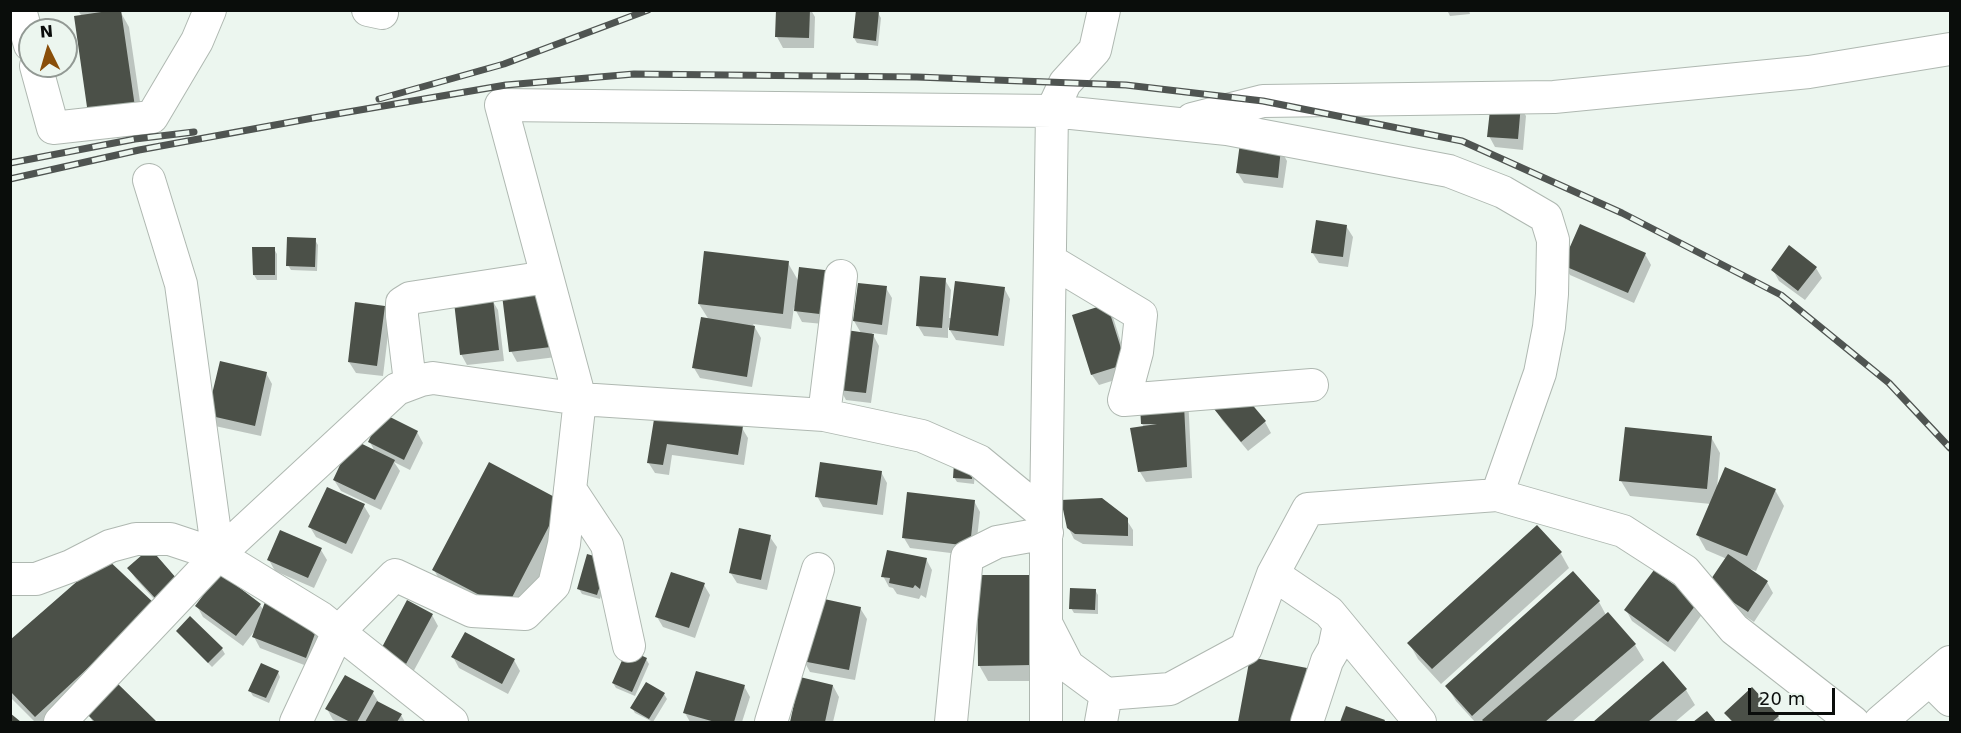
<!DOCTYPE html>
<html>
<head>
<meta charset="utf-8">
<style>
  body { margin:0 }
  #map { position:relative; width:1961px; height:733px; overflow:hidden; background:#ecf6ef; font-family:"DejaVu Sans",sans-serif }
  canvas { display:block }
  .frame { position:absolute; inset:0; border:12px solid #0a0d0b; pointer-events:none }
  .north { position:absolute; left:18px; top:18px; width:60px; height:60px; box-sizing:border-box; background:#ecf6ef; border:2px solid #929994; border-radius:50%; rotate:355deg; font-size:16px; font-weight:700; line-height:24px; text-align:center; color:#0a0d0b }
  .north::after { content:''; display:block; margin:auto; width:21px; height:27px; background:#894e09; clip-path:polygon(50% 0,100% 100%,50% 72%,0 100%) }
  .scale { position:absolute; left:1748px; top:688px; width:87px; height:27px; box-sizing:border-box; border:3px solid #0a0d0b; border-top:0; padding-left:8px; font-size:18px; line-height:21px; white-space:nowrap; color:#0a0d0b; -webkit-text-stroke:4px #ecf6ef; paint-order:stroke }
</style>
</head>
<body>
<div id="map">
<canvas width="1961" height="733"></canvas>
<div class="frame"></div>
<div class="north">N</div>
<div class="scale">20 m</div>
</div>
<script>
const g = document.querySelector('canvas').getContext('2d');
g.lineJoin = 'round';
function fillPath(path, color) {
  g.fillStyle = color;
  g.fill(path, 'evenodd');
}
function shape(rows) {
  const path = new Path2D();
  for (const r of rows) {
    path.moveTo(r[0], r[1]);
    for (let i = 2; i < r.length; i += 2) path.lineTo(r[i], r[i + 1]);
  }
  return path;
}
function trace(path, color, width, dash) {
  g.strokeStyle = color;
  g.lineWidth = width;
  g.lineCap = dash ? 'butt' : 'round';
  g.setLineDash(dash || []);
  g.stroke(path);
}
const shadow = shape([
  [78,10,120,11,129,27,143,122],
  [777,10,811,10,815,17,814,48,783,48,777,37],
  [1447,10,1469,10,1470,14,1450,16],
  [878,13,881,18,878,46,857,43,854,38],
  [1520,106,1526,116,1523,150,1495,147,1489,136],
  [1281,150,1287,161,1283,188,1244,183,1237,172],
  [1346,226,1353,237,1348,267,1319,263,1312,252],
  [315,240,318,245,317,271,291,270,288,265],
  [274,249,277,254,277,280,257,280,254,275],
  [1645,254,1651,265,1634,303,1570,275,1564,265],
  [788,263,799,282,834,325,802,322,794,307,791,329,753,324,761,338,752,387,700,378,694,368,709,320,699,304],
  [1816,268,1822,278,1805,300,1779,281,1773,270],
  [945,280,951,290,949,318,952,318,1004,288,1010,299,1004,346,956,340,948,327,948,338,924,336,918,326],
  [886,288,892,298,887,335,872,333,879,346,871,403,846,400,840,389,861,333,854,321],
  [543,291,556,357,517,362,511,351],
  [492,300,498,310,504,361,467,365,461,354],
  [1106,306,1113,317,1131,375,1099,385,1092,375,1074,316],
  [384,307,390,318,383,376,356,373,349,362],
  [266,373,272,384,261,436,215,426,209,415],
  [1188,396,1192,478,1146,482,1140,472,1144,427,1142,424],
  [1216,410,1265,422,1271,433,1248,451,1222,420],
  [656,415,742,428,748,438,744,465,672,455,669,475,655,473,648,462],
  [417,432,423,443,410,470,394,462,400,471,381,510,341,491,334,480,375,452,370,442],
  [1711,437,1720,453,1717,489,1775,490,1784,506,1756,571,1750,569,1749,570,1767,582,1773,593,1754,622,1715,596,1727,559,1706,550,1697,534,1711,504,1630,496,1621,481],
  [489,465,570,517,515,623,443,586,434,570],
  [881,472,887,483,883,515,823,507,817,496],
  [975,472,974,484,957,482,954,477],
  [974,501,980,512,975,556,910,548,904,538],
  [364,506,370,516,352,554,316,537,310,527],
  [1126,519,1133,530,1133,546,1083,544,1074,539,1068,527],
  [770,537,777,547,767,590,737,583,730,572],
  [321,550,327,560,314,588,275,571,269,560],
  [1560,552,1569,568,1441,684,1418,659,1409,643],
  [926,559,932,570,926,598,921,595,919,599,897,594,893,588,889,587,883,576],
  [610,567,600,599,582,594,579,589],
  [129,569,182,591,162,608,136,579],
  [1655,572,1703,613,1675,652,1632,621,1626,610],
  [979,577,1040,681,988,681,979,665],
  [704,585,710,595,695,638,663,627,657,617],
  [1095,590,1098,595,1098,614,1074,613,1071,608],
  [1599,602,1606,615,1635,645,1644,660,1572,722,1475,722,1456,701,1447,686],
  [260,605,264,611,324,635,312,668,260,648,254,637,256,629,243,646,203,617,197,606],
  [860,608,867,619,855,680,810,672,804,661],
  [432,615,438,626,412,674,388,661],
  [166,626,62,722,35,722,10,697,10,642],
  [177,631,222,649,225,654,212,667],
  [453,657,514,660,520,671,508,694,459,668],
  [646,659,649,664,635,696,616,688,613,683],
  [1663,663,1686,690,1695,705,1675,722,1595,722],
  [1306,669,1315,685,1308,722,1240,722],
  [278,672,280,677,269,703,253,696,250,691],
  [345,677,373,693,379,703,401,715,405,722,338,722,333,720,327,709],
  [801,679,833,686,839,697,833,722,791,722],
  [117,685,155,722,93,722,88,714],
  [744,686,750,697,742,722,690,722,685,713],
  [664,694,667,699,653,722,635,713,632,708],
  [1347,708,1384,721,1384,722,1342,722],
  [1726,713,1778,717,1781,722,1732,722]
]);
const building = shape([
  [115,10,121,10,135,107,88,114,74,16],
  [776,10,810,10,809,38,775,37],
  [856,10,879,11,876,41,853,38],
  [1491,101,1521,104,1518,139,1487,137],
  [1240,143,1281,148,1278,178,1236,173],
  [1316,220,1347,225,1343,257,1311,253],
  [1580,224,1646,253,1628,293,1562,265],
  [287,237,316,238,315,267,286,266],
  [1789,245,1817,267,1798,291,1771,270],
  [252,247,275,247,275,275,253,275],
  [704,251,789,261,783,314,698,304],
  [799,267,833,271,828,315,794,311],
  [920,276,946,278,942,328,916,326],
  [955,281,1005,287,998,336,949,330],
  [858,283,887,286,882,325,853,321],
  [543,290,551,347,509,352,502,295],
  [493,298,499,350,460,355,454,302],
  [355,302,385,306,377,366,348,362],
  [1107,304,1126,364,1091,375,1072,315],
  [701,317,755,326,747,377,692,368],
  [846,330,874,334,866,393,838,390],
  [220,361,267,372,255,426,207,415],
  [1183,384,1187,467,1138,472,1130,428,1157,424,1141,424,1139,387],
  [1239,389,1266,421,1241,442,1214,409],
  [382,413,418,431,404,460,368,442],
  [655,413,743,426,738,455,667,444,663,465,647,463],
  [1625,427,1712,436,1707,489,1619,481],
  [352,439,395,460,375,500,333,480],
  [489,462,562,501,506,609,432,570],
  [820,462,882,471,877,505,815,497],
  [954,463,973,466,972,479,953,478],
  [1725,467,1776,489,1747,556,1696,535],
  [327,487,365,504,346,544,308,527],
  [907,492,975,500,970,546,902,538],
  [1102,498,1128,518,1128,536,1075,534,1067,528,1061,500],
  [1537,525,1562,552,1432,669,1407,643],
  [739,528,771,535,761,580,729,573],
  [280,530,322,548,308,578,267,560],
  [150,548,177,579,155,598,127,568],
  [887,550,927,558,920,589,915,585,913,588,889,583,890,578,881,577],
  [587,554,608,560,597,595,577,589],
  [1728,554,1768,581,1748,612,1707,585],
  [105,557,156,605,35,717,10,691,10,640],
  [1654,570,1698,602,1668,642,1624,610],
  [1573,571,1600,601,1472,716,1445,686],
  [671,572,705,583,689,628,655,617],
  [220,573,261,604,236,636,195,606],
  [977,575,1032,575,1032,665,978,666],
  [1070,588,1096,589,1095,610,1069,609],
  [815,597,861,607,849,670,802,661],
  [407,600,433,614,406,664,380,651],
  [265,602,319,623,306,658,252,637],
  [1608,612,1636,644,1545,722,1484,722,1482,720],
  [190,616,223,648,208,663,176,631],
  [465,632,515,659,502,684,451,657],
  [627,649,647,658,632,692,612,683],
  [1250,657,1307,668,1297,722,1238,722],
  [1663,661,1687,689,1648,722,1593,722],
  [261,663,279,671,266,698,248,691],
  [696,671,745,685,734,722,715,722,683,713],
  [345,675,374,691,357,722,350,722,325,709],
  [800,677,833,685,825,722,790,722],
  [646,682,665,693,649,719,630,708],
  [117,683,156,721,154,722,95,722,87,714],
  [1752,687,1779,716,1772,722,1733,722,1724,713],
  [377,701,402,714,397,722,365,722],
  [1346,706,1385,720,1384,722,1340,722],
  [1707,711,1716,722,1693,722],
  [10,713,21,722,10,722]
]);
const street = shape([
  [20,10,30,45],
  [368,10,382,13],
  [36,66,53,128,152,117,197,41,210,10],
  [1192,119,1263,101,1554,97,1809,72,1950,49],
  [149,180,181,284,218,555],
  [1051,261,1141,315,1137,352,1124,400,1312,385],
  [410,382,402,316,402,303,410,298,547,277],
  [824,415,841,276],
  [570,489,607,545,629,646],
  [1273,574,1329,612,1420,722],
  [10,579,36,579,71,566,110,546,136,539,170,539,218,555,321,618,452,722],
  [1048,627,1068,666,1106,694,1170,689,1246,648,1273,574,1308,509,1497,495],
  [1930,680,1950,700],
  [60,722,218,555,397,389,421,380,433,378,580,399,824,415,922,436,979,461,1046,516],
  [296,722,338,632,395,575,472,611,525,614,554,585,564,544,580,399,501,105,1052,111,1227,129,1449,171,1503,192,1546,217,1553,240,1552,294,1549,327,1540,373,1497,495,1623,531,1685,571,1734,629,1853,722],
  [771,722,818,569],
  [951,722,967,557,997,542,1047,533],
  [1046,722,1046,516,1052,111,1065,83,1095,50,1104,10],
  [1101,722,1106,694],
  [1307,722,1327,661,1334,649,1339,625],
  [1880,722,1950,662]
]);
const rail = shape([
  [379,99,504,64,648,10],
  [10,163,135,139,194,132],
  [10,179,139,150,313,118,506,85,634,74,917,77,1126,85,1263,101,1462,141,1622,213,1781,295,1889,383,1950,448]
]);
fillPath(shadow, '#0003');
fillPath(building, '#4b5048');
trace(street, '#afb8b1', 34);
trace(street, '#fff', 32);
trace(rail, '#4f5451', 7);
trace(rail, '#ecf6ef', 4.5, [14]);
</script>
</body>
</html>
